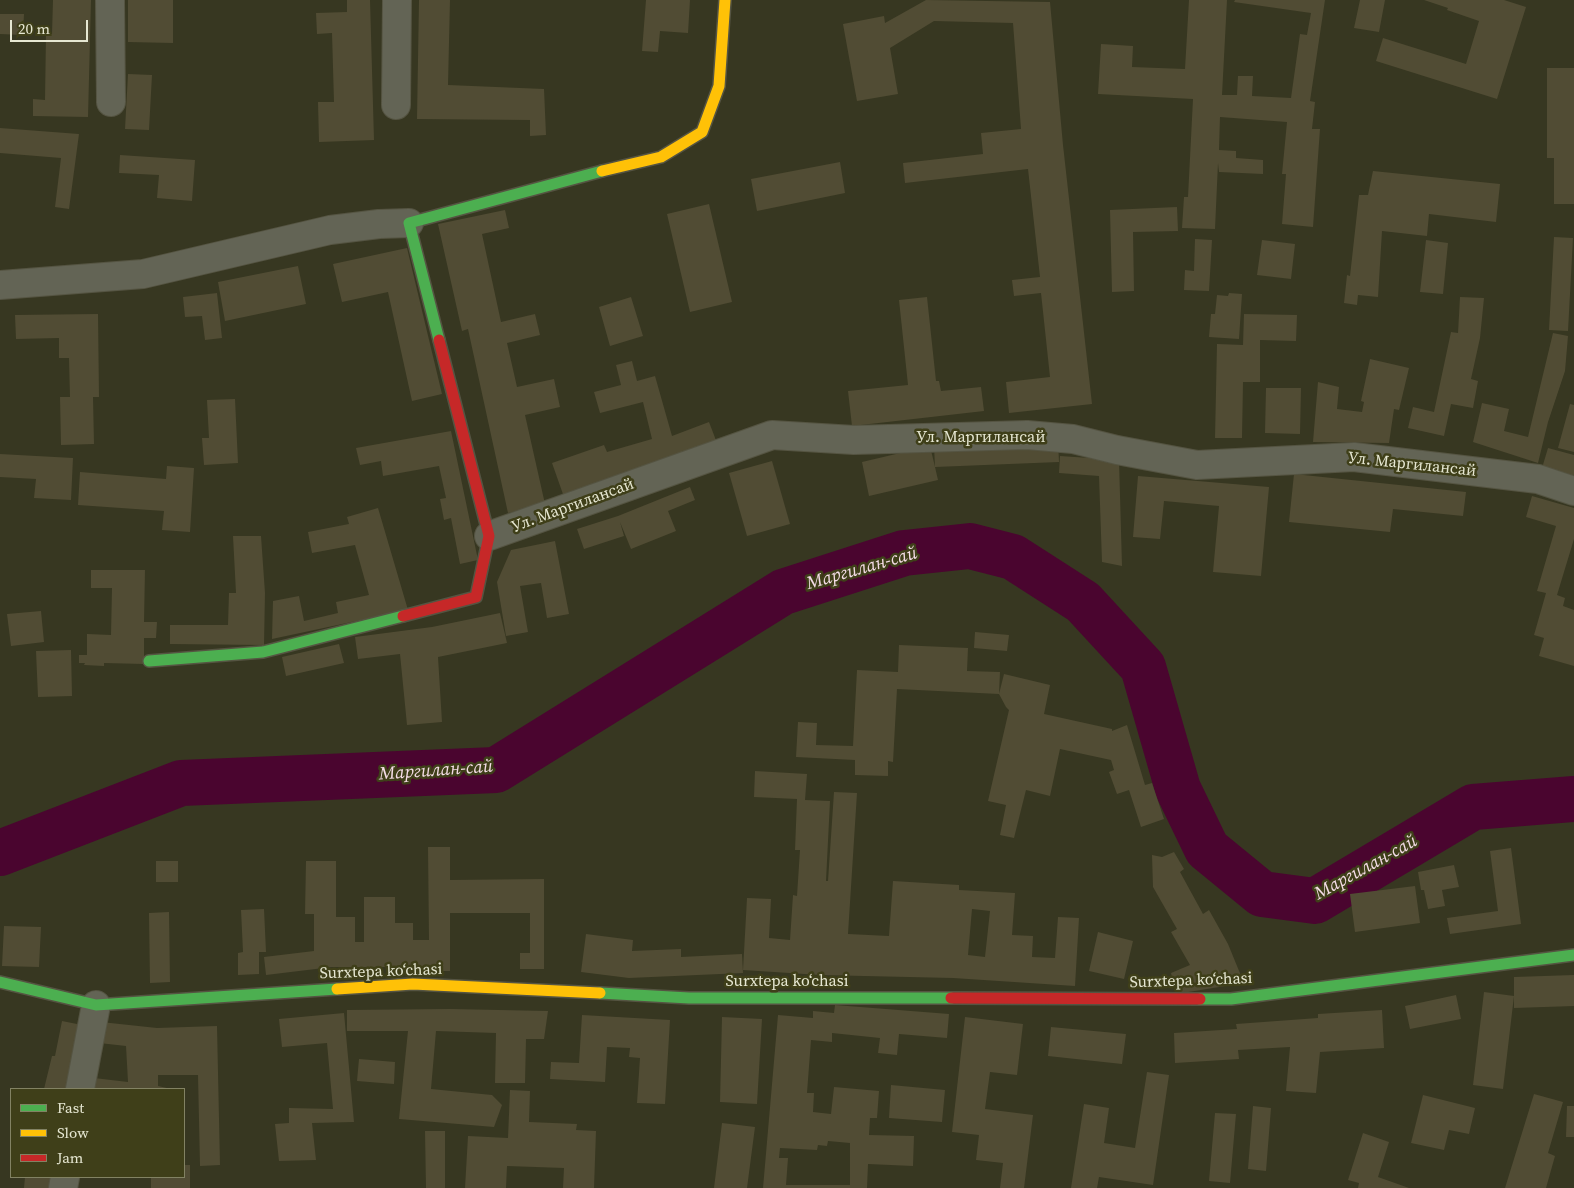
<!DOCTYPE html>
<html>
<head>
<meta charset="utf-8">
<style>
  body { margin:0 }
  #map { position:relative; width:1574px; height:1188px; overflow:hidden; background:#373721; font-family:"Source Serif 4",serif }
  canvas { display:block }
  .legend { position:absolute; left:10px; top:1088px; width:175px; height:90px; box-sizing:border-box; background:#3f3f19; border:1px solid #828263; margin:0; padding:6px 9px; list-style:none; font-size:15px; color:#e6e7d2 }
  .legend li { display:flex; align-items:center; gap:10px; height:25px }
  .legend b { width:25px; border:1px solid #828263 }
  .scale { position:absolute; left:10px; top:20px; width:78px; height:22px; box-sizing:border-box; border:2px solid #e6e7d2; border-top:0; padding-left:6px; font-size:15px; line-height:18px; white-space:nowrap; color:#e6e7d2; -webkit-text-stroke:4px #3f3f19; paint-order:stroke }
</style>
</head>
<body>
<div id="map">
<canvas width="1574" height="1188"></canvas>
<ul class="legend">
<li><b style="height:6px;background:#4caf50"></b>Fast</li>
<li><b style="height:6px;background:#ffc107"></b>Slow</li>
<li><b style="height:6px;background:#c62828"></b>Jam</li>
</ul>
<div class="scale">20 m</div>
</div>
<script>
const g = document.querySelector('canvas').getContext('2d');
g.lineJoin = 'round';
function shape(rows) {
  const path = new Path2D();
  for (const r of rows) {
    path.moveTo(r[0], r[1]);
    for (let i = 2; i < r.length; i += 2) path.lineTo(r[i], r[i + 1]);
  }
  return path;
}
function trace(path, color, width, dash) {
  g.strokeStyle = color;
  g.lineWidth = width;
  g.lineCap = dash ? 'butt' : 'round';
  g.setLineDash(dash || []);
  g.stroke(path);
}
function fillPath(path, color) {
  g.fillStyle = color;
  g.fill(path, 'evenodd');
}
function label(font, color, halo, rows, align = 'center') {
  g.font = font + ' "Source Serif 4",serif';
  g.lineWidth = 5;
  g.setLineDash([]);
  g.textBaseline = 'middle';
  g.strokeStyle = halo;
  g.fillStyle = color;
  for (const [text, x, y, turn = 0] of rows) {
    g.save();
    g.translate(x, y);
    g.rotate((+turn || 0) * Math.PI / 180);
    g.textAlign = isNaN(turn) ? turn : align;
    if (halo) g.strokeText(text, 0, 0);
    g.fillText(text, 0, 0);
    g.restore();
  }
}
const river = shape([
  [0,853,181,783,496,770,783,592,904,553,970,546,1013,557,1083,602,1143,667,1178,789,1207,849,1262,894,1315,901,1473,807,1574,799]
]);
const building = shape([
  [53,0,91,0,88,117,33,116,33,99,45,100,46,34,52,34],
  [128,0,173,0,173,43,128,42],
  [347,0,370,0,374,140,319,142,318,102,334,102,332,33,317,34,316,13,347,12],
  [419,0,450,0,448,85,544,89,546,135,530,136,530,120,417,119],
  [646,0,690,0,688,33,660,31,658,52,642,51],
  [926,0,1050,2,1063,145,1092,404,1009,413,1006,382,1050,377,1041,293,1014,296,1012,280,1040,277,1028,169,905,183,903,163,983,154,981,133,1021,129,1013,23,934,21,890,48,898,94,857,101,843,24,884,16,885,23],
  [1189,0,1227,0,1222,95,1237,95,1238,76,1253,76,1252,96,1291,98,1300,34,1307,35,1311,13,1234,2,1235,0,1325,0,1310,101,1315,102,1312,129,1320,129,1313,227,1282,224,1286,174,1282,174,1287,122,1220,117,1219,150,1236,151,1236,158,1263,160,1263,174,1219,172,1218,163,1215,229,1182,228,1184,197,1188,197,1193,99,1098,94,1101,44,1133,46,1132,67,1185,69],
  [1360,0,1385,0,1379,32,1354,28],
  [1424,0,1504,0,1526,7,1497,99,1376,61,1383,38,1466,64,1479,21,1447,10,1448,8],
  [0,14,24,14,23,35,0,34],
  [1547,68,1574,68,1574,204,1554,204,1554,158,1547,158],
  [128,74,152,75,149,130,125,129],
  [0,128,79,134,69,209,55,207,61,158,0,153],
  [120,155,195,160,192,201,157,198,159,175,119,173],
  [840,162,845,193,757,211,751,179],
  [1373,171,1500,184,1496,222,1429,214,1427,236,1382,231,1378,297,1358,295,1357,305,1344,303,1347,275,1350,276,1359,195,1368,195],
  [709,204,732,302,690,312,667,214],
  [1177,207,1178,231,1133,232,1134,291,1112,292,1110,210],
  [505,210,509,228,482,234,501,322,535,314,540,335,507,343,517,387,554,379,560,407,525,415,545,504,508,513,468,329,462,331,438,224],
  [1554,237,1573,238,1568,331,1549,330],
  [1195,239,1212,240,1209,291,1184,290,1185,270,1194,271],
  [1262,240,1295,244,1291,279,1257,275],
  [1426,240,1448,243,1443,294,1420,292],
  [407,248,442,394,412,401,388,292,342,302,333,264],
  [298,266,306,304,225,321,218,282],
  [217,293,222,338,205,340,202,316,185,317,183,297],
  [1229,293,1242,294,1239,339,1209,337,1211,314,1215,314,1217,295,1228,296],
  [631,297,643,336,610,346,599,307],
  [927,297,936,381,939,381,941,391,981,387,984,411,852,426,848,391,908,385,899,300],
  [1460,297,1484,298,1480,338,1471,379,1478,381,1473,408,1451,404,1444,436,1408,428,1413,407,1434,412,1451,332,1458,333],
  [98,314,99,397,93,397,94,444,61,445,60,397,70,397,69,358,59,358,59,338,16,339,15,315],
  [1244,314,1297,315,1296,341,1260,340,1260,382,1243,382,1242,438,1215,438,1217,344,1243,345],
  [1553,333,1568,336,1565,371,1548,422,1538,463,1473,442,1482,403,1509,409,1504,431,1528,437],
  [1370,359,1409,368,1399,410,1394,409,1389,443,1313,442,1318,382,1339,387,1337,409,1362,412,1364,402,1361,401],
  [632,361,637,381,655,376,672,436,709,422,717,443,564,497,552,463,604,445,607,452,652,439,643,402,600,413,594,392,621,385,616,365],
  [1266,388,1301,388,1300,434,1265,433],
  [235,399,238,463,204,465,202,438,209,438,207,400],
  [1570,404,1574,405,1574,452,1558,448],
  [451,431,478,560,460,564,451,518,444,520,440,499,446,498,439,466,383,476,381,461,360,465,356,448],
  [1058,440,1059,462,935,467,938,480,869,496,862,462,930,446,935,467,934,446],
  [1548,448,1574,455,1574,476,1542,468],
  [0,454,73,458,71,500,34,498,36,479,0,477],
  [1060,456,1119,460,1122,566,1102,562,1099,476,1059,473],
  [772,461,790,524,747,536,729,473],
  [167,466,194,468,190,532,162,530,164,511,78,505,80,472,166,479],
  [1294,474,1466,492,1463,516,1393,509,1390,532,1289,522],
  [1138,476,1269,487,1261,576,1213,572,1219,506,1164,501,1160,539,1133,537],
  [690,487,695,500,668,511,676,531,631,549,620,522,624,536,584,549,577,529,618,516],
  [1532,496,1574,508,1574,539,1557,595,1565,598,1563,606,1574,610,1574,666,1539,656,1544,638,1534,635,1546,593,1537,591,1556,526,1526,517],
  [378,508,408,610,272,639,273,601,299,596,304,621,338,613,336,602,369,595,355,545,312,553,308,532,349,524,347,517],
  [233,536,261,536,265,593,264,645,170,644,170,625,228,625,229,593,236,593],
  [555,541,569,614,547,618,541,583,520,586,528,632,506,636,497,582,511,550],
  [91,570,145,570,144,622,157,622,156,638,144,638,144,664,104,663,104,666,84,665,85,663,79,663,79,655,87,655,87,634,111,635,112,588,91,588],
  [41,611,44,642,11,646,7,614],
  [500,613,507,643,438,657,442,722,407,725,400,654,358,659,355,637,432,627],
  [975,632,1009,635,1007,651,974,648],
  [339,644,344,663,286,676,282,657],
  [899,645,968,648,967,671,1000,672,999,694,1004,674,1050,685,1044,714,1112,729,1112,731,1127,725,1145,785,1152,783,1164,819,1141,827,1129,790,1117,794,1109,772,1114,770,1111,760,1060,749,1050,796,1026,790,1014,838,1000,835,1006,805,988,801,1009,710,1006,707,999,694,897,689,893,762,888,761,888,776,855,775,855,760,796,757,798,722,817,723,816,745,853,746,857,670,898,672],
  [71,650,72,696,38,697,36,651],
  [755,771,807,774,805,800,830,801,826,881,828,881,834,792,857,793,848,934,889,936,893,881,959,885,959,890,1015,893,1012,935,1033,936,1032,957,1055,958,1058,917,1079,918,1075,986,953,978,820,975,743,970,747,898,771,899,769,938,790,940,793,895,797,896,800,850,795,850,797,799,754,797],
  [972,909,990,911,985,957,968,955],
  [428,847,450,847,450,880,544,879,544,969,520,969,520,953,530,953,530,913,450,913,450,971,388,971,388,967,332,967,266,975,264,957,314,951,314,914,305,914,306,861,336,861,336,917,355,917,355,942,364,942,364,897,395,897,395,923,413,923,413,940,429,940],
  [1511,848,1521,924,1450,934,1447,918,1498,911,1490,851],
  [1174,852,1184,869,1180,872,1203,914,1209,910,1228,944,1244,983,1176,994,1171,973,1190,965,1171,932,1177,929,1153,887,1152,855,1162,857],
  [156,861,178,861,178,882,156,882],
  [1454,865,1459,887,1442,890,1445,906,1428,909,1424,890,1421,890,1418,872],
  [1415,886,1420,923,1355,932,1350,894],
  [264,909,266,952,259,952,259,974,238,975,238,953,243,952,241,910],
  [169,912,170,982,150,983,149,913],
  [4,926,41,927,39,967,2,966],
  [1098,932,1133,941,1124,979,1089,971],
  [586,934,633,940,632,951,681,949,681,957,742,954,743,973,629,978,581,972],
  [1574,975,1574,1006,1514,1008,1514,977],
  [1484,992,1514,996,1503,1089,1473,1085],
  [1456,995,1461,1019,1410,1029,1405,1006],
  [835,1005,949,1014,947,1038,899,1034,897,1055,878,1053,880,1038,832,1033,832,1042,811,1040,807,1093,814,1093,813,1112,831,1114,834,1087,879,1091,877,1118,870,1118,869,1135,914,1136,913,1166,868,1164,867,1188,763,1188,778,1015,813,1018,813,1011,834,1013],
  [828,1141,850,1143,850,1185,786,1185,788,1158,779,1158,780,1148,817,1150,818,1145,827,1146],
  [450,1009,548,1011,544,1039,526,1039,525,1083,495,1083,496,1033,436,1031,431,1089,492,1095,502,1105,494,1127,399,1119,408,1031,347,1031,347,1010],
  [1382,1010,1384,1048,1320,1052,1316,1093,1286,1091,1290,1047,1238,1050,1239,1059,1175,1063,1174,1033,1237,1029,1236,1024,1318,1018,1318,1014],
  [344,1013,354,1122,312,1123,316,1160,279,1161,275,1124,289,1123,289,1108,333,1109,327,1043,282,1047,279,1019],
  [582,1015,670,1020,665,1104,637,1103,640,1058,629,1057,630,1048,607,1047,605,1082,550,1079,551,1062,579,1063],
  [722,1017,762,1019,757,1104,720,1102],
  [965,1017,1023,1024,1017,1075,990,1072,985,1109,1033,1115,1024,1188,1000,1188,1003,1163,976,1160,979,1135,952,1132],
  [62,1021,87,1026,74,1089,44,1089,52,1056,55,1056],
  [101,1022,157,1028,217,1026,220,1165,200,1166,198,1075,158,1075,158,1086,171,1089,92,1089,94,1078,128,1082,126,1046,99,1043],
  [1051,1027,1126,1034,1122,1064,1048,1056],
  [359,1059,395,1062,394,1084,357,1081],
  [1147,1072,1169,1075,1153,1185,1099,1177,1097,1188,1071,1188,1084,1104,1109,1108,1104,1143,1135,1148],
  [891,1085,945,1090,942,1122,889,1118],
  [510,1090,530,1091,529,1122,577,1124,576,1130,596,1131,594,1188,563,1188,564,1168,507,1166,506,1188,465,1188,468,1136,508,1138],
  [1534,1094,1563,1102,1548,1153,1555,1156,1546,1188,1505,1188],
  [1423,1095,1475,1108,1469,1134,1449,1130,1444,1150,1411,1143],
  [1253,1106,1271,1108,1266,1171,1248,1169],
  [1567,1106,1574,1106,1574,1137,1566,1137],
  [1215,1113,1236,1114,1230,1183,1209,1181],
  [722,1123,755,1127,747,1188,714,1188],
  [425,1131,445,1131,445,1188,426,1188],
  [1363,1133,1389,1142,1378,1177,1409,1188,1358,1188,1359,1183,1348,1180],
  [184,1165,190,1165,190,1188,151,1188,151,1177,184,1177],
  [25,1177,61,1177,60,1188,24,1188]
]);
const street = shape([
  [110,0,111,102],
  [396,105,397,0],
  [0,285,143,274,330,230,379,224,409,223],
  [489,536,772,435,854,440,1027,435,1073,439,1117,450,1197,465,1354,457,1538,479,1574,491],
  [80,1089,96,1005],
  [63,1188,65,1177]
]);
const fast = shape([
  [439,340,409,223,602,171],
  [149,661,263,652,403,616],
  [0,982,96,1005,337,989],
  [600,993,689,998,951,998],
  [1200,999,1231,999,1574,955]
]);
const slow = shape([
  [602,171,661,157,702,132,719,86,725,0],
  [337,989,413,984,600,993]
]);
const jam = shape([
  [403,616,476,597,489,536,439,340],
  [951,998,1200,999]
]);
const streetNames = [
  ["Ул. Маргилансай",981,438],
  ["Ул. Маргилансай",1412,465,6],
  ["Ул. Маргилансай",573,506,-20],
  ["Surxtepa koʻchasi",381,972,-2],
  ["Surxtepa koʻchasi",1191,981,-2],
  ["Surxtepa koʻchasi",787,982]
];
const waterNames = [
  ["Маргилан-сай",862,569,-16],
  ["Маргилан-сай",436,771,-4],
  ["Маргилан-сай",1366,868,-29]
];
trace(river, '#4a052f', 46);
fillPath(building, '#514c34');
trace(street, '#555442', 30);
trace(fast, '#555442', 14);
trace(slow, '#555442', 14);
trace(jam, '#555442', 14);
trace(street, '#636455', 28);
trace(fast, '#4caf50', 11);
trace(slow, '#ffc107', 11);
trace(jam, '#c62828', 11);
label('16px', '#e6e7d2', '#3f3f19', streetNames);
label('italic 18px', '#f5dde7', '#3f3f19', waterNames);
</script>
</body>
</html>
